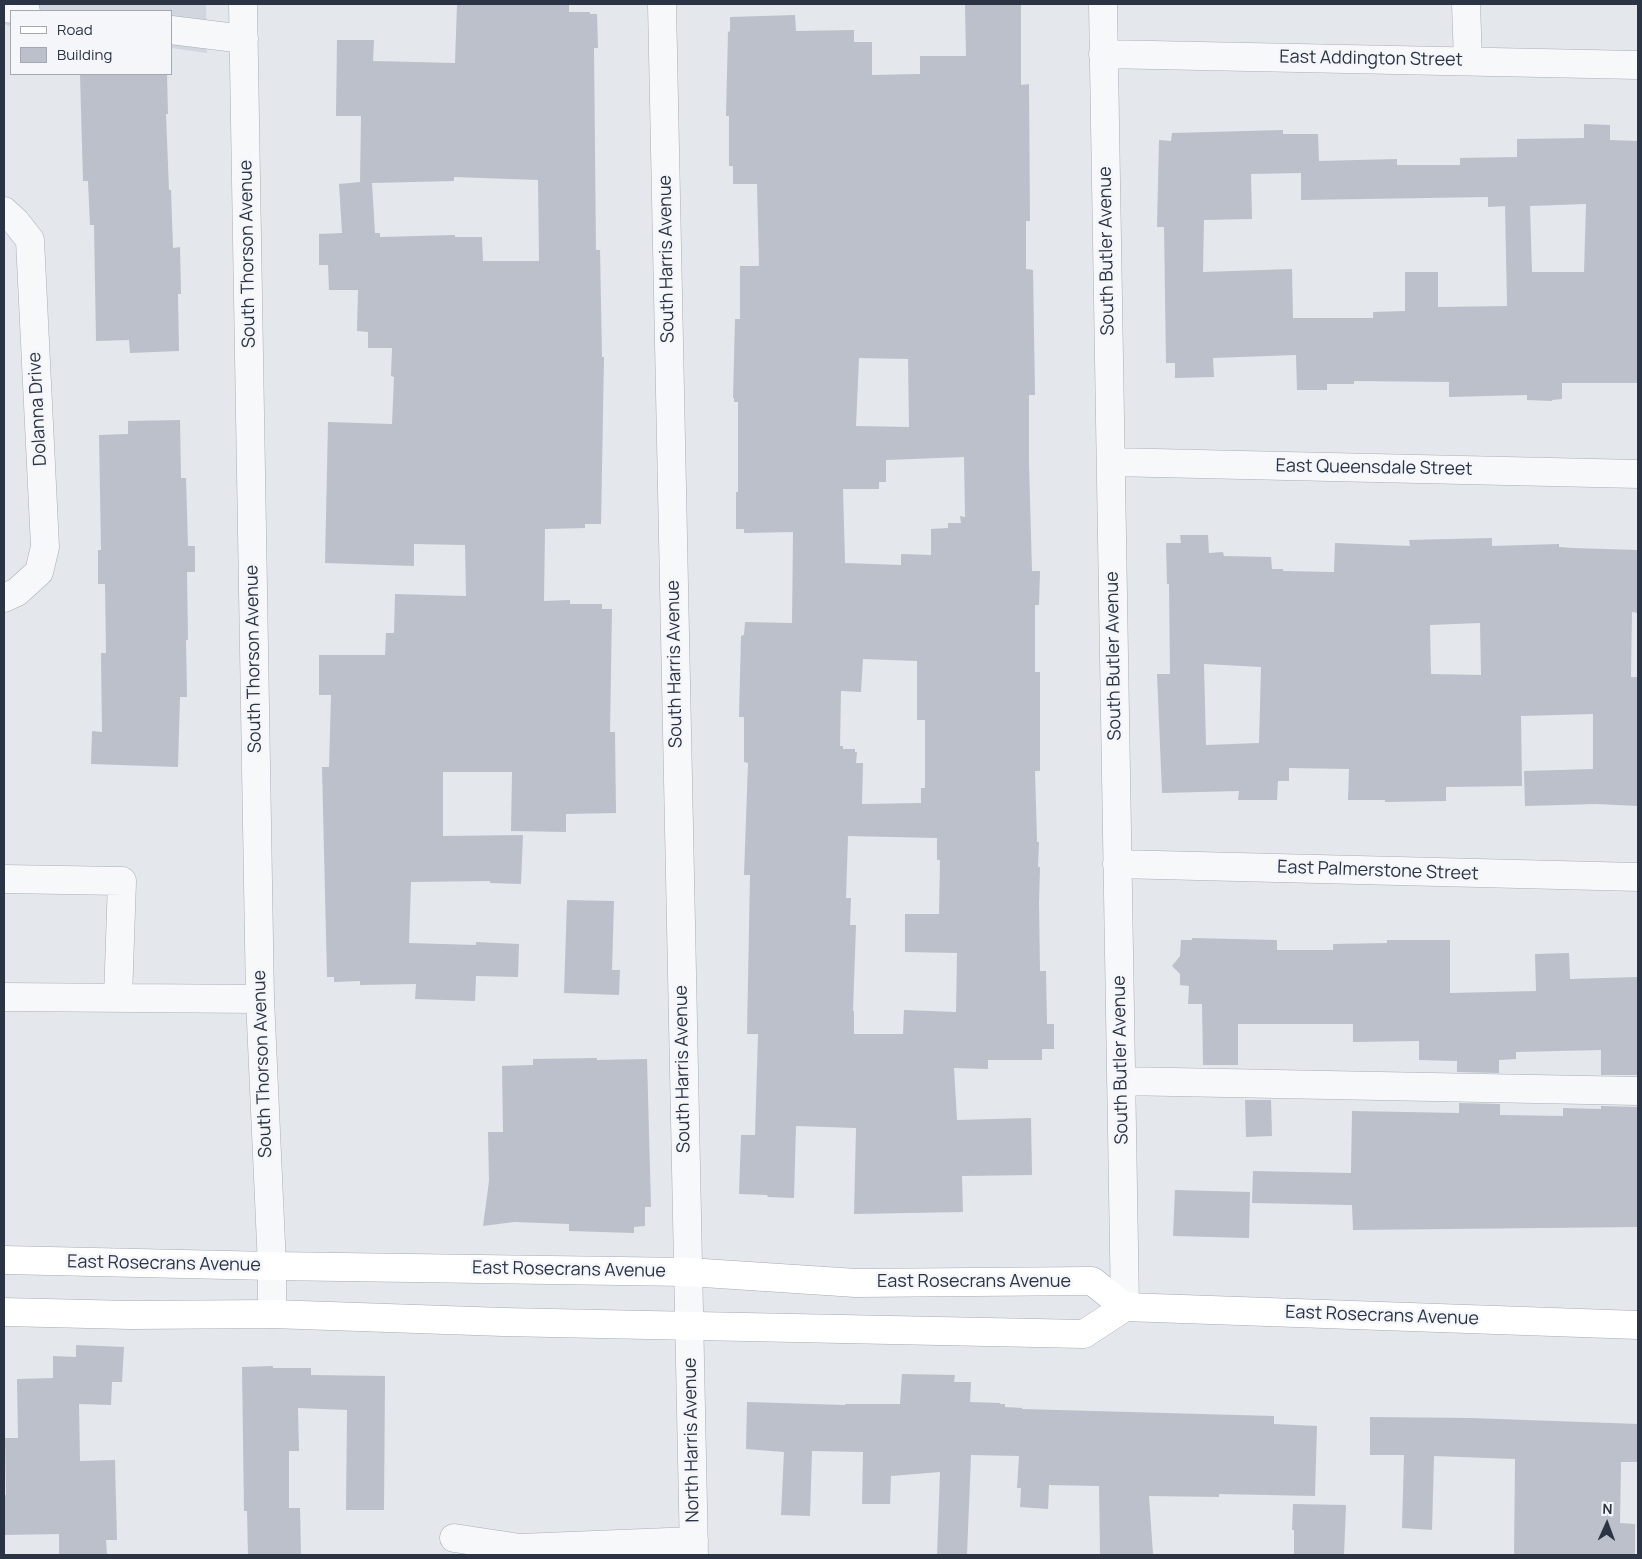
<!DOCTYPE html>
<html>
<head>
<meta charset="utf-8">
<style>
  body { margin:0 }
  #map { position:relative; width:1642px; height:1559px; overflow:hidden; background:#e4e7ec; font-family:Manrope,sans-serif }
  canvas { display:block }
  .frame { position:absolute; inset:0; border:5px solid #2b3445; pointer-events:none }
  .legend { position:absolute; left:10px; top:10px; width:162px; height:65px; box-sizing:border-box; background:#f4f6f9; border:1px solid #a4a8b1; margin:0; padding:6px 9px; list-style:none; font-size:15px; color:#2b3445 }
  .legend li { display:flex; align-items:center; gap:10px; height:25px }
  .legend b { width:25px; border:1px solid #a4a8b1 }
  .north { position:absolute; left:1582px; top:1499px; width:50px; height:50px; -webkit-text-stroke:4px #f4f6f9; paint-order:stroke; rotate:2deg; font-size:14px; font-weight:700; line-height:20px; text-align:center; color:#2b3445 }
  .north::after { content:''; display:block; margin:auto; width:18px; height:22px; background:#2b3445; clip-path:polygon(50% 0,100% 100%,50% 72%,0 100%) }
</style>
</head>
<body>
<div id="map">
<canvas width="1642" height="1559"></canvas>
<div class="frame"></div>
<ul class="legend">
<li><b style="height:6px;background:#fff"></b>Road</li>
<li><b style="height:14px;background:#bbc0ca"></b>Building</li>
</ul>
<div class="north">N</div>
</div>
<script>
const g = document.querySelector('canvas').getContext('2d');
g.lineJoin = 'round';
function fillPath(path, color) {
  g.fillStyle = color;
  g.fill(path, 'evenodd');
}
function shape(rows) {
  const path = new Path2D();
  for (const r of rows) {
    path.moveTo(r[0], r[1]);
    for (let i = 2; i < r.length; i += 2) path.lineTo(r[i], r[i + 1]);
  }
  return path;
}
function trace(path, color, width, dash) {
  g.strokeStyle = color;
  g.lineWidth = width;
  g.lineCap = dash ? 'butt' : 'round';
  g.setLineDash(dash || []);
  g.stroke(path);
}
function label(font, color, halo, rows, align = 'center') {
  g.font = font + ' Manrope,sans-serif';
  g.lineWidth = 5;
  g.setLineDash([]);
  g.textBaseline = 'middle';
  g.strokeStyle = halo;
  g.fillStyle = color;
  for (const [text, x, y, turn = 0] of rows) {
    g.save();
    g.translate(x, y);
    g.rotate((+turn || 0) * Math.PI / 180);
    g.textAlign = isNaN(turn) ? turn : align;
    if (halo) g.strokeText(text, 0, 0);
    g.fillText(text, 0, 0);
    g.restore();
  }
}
const built = shape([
  [4,4,206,4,207,53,171,48,171,11,11,11,11,26,4,24]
]);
const building = shape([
  [457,4,569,4,569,12,590,12,590,14,597,14,598,48,594,48,596,250,600,250,602,357,604,357,601,524,585,524,585,528,545,529,544,601,570,600,570,604,602,604,602,609,612,609,610,732,615,732,616,813,566,814,566,832,511,831,512,772,443,772,443,836,523,835,521,884,490,883,490,881,411,882,409,943,476,945,476,942,519,944,518,977,476,976,475,1001,415,999,416,984,360,985,360,981,334,982,334,977,327,977,322,767,329,767,331,695,319,695,319,655,385,655,386,633,394,633,395,594,466,596,465,545,414,544,414,566,325,563,328,422,392,424,394,377,391,376,392,348,368,348,368,332,357,331,358,290,329,290,328,265,319,265,319,234,342,233,339,184,360,182,361,116,336,116,337,40,374,40,373,61,455,63],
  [454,177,538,180,539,261,483,261,482,237,455,237,455,235,380,237,380,233,375,233,372,183,454,181],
  [965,4,1021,4,1021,85,1029,84,1030,221,1026,221,1026,269,1033,270,1035,395,1029,395,1029,463,1032,571,1040,571,1039,605,1035,605,1035,672,1040,672,1040,771,1035,771,1037,842,1039,842,1038,867,1040,867,1039,904,1040,971,1046,971,1047,1024,1054,1024,1054,1049,1042,1049,1042,1060,988,1060,988,1069,954,1068,957,1120,1031,1118,1032,1175,962,1176,963,1212,854,1214,856,1128,796,1126,794,1198,768,1197,767,1195,739,1194,741,1135,755,1135,758,1034,747,1034,750,875,744,875,748,763,744,762,744,717,739,717,741,636,744,635,745,622,792,623,793,532,744,533,744,529,736,529,736,492,738,492,738,402,734,402,734,398,733,398,735,319,740,319,740,266,759,266,757,184,733,184,733,166,729,166,729,116,726,116,728,32,730,31,730,17,795,15,796,31,854,30,854,42,872,42,872,75,920,74,920,56,966,56],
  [859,358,908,359,909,427,856,426],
  [964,457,965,517,960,516,961,523,948,523,948,528,931,529,931,555,901,554,901,565,845,563,843,489,879,489,879,482,886,482,886,460],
  [863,659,917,661,917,720,925,720,925,788,921,788,921,803,862,804,863,763,856,763,857,752,855,752,855,749,843,749,843,746,840,746,841,691,861,692],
  [848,836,937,838,937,860,940,860,939,914,905,914,905,952,957,953,956,1012,904,1010,903,1034,854,1034,854,1011,853,1011,856,925,850,925,851,898,846,898],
  [80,74,167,74,168,114,166,114,169,190,171,190,173,248,180,247,181,294,178,294,179,351,130,353,129,340,96,341,94,225,90,225,88,181,83,181],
  [1584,124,1610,125,1610,140,1638,141,1638,383,1562,383,1562,399,1552,400,1552,401,1527,400,1527,395,1449,397,1449,382,1354,381,1354,384,1327,384,1327,390,1297,390,1296,355,1213,358,1214,377,1175,378,1175,363,1166,363,1164,227,1157,227,1159,140,1171,141,1172,133,1283,130,1283,134,1318,134,1319,161,1397,159,1397,165,1460,165,1460,158,1517,157,1517,139,1584,138],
  [1301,173,1301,200,1488,197,1488,207,1505,206,1507,306,1438,307,1438,272,1405,272,1405,311,1373,312,1373,318,1293,318,1292,269,1203,272,1204,220,1252,219,1251,174],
  [1586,204,1584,272,1532,272,1530,206],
  [180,420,181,478,186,478,188,546,195,546,195,572,187,572,188,640,186,640,187,697,180,697,178,767,91,764,92,731,102,732,101,653,106,653,105,584,98,584,98,550,101,550,99,435,128,434,128,421],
  [1180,535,1208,535,1209,553,1223,552,1224,556,1271,557,1272,569,1283,569,1283,571,1334,572,1335,543,1410,546,1409,540,1492,538,1492,546,1559,544,1559,547,1573,548,1638,550,1638,613,1632,612,1631,677,1638,677,1638,806,1596,804,1525,806,1524,771,1593,769,1593,714,1521,716,1522,786,1446,787,1446,801,1385,802,1385,800,1348,800,1349,769,1289,768,1289,781,1278,781,1277,800,1238,800,1239,791,1162,793,1157,674,1170,674,1169,584,1167,584,1166,543,1181,543],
  [1480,623,1481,675,1431,674,1430,625],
  [1204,664,1261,667,1259,743,1206,745],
  [567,900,614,901,612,970,620,970,619,995,564,993],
  [1192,938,1276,940,1277,941,1277,950,1333,950,1333,944,1387,943,1387,940,1450,940,1450,993,1536,991,1535,954,1569,953,1570,979,1638,977,1638,1075,1601,1075,1601,1050,1516,1052,1516,1059,1499,1060,1499,1073,1457,1072,1457,1061,1419,1060,1419,1041,1353,1042,1353,1024,1238,1024,1238,1065,1203,1065,1202,1004,1188,1004,1189,986,1180,985,1180,974,1172,966,1180,956,1181,940,1192,940],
  [597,1058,597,1060,647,1059,651,1207,645,1207,645,1226,634,1227,634,1233,569,1231,569,1224,514,1222,483,1226,489,1181,488,1132,503,1132,502,1066,533,1065,533,1059],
  [1245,1100,1271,1100,1272,1136,1246,1137],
  [1459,1103,1500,1104,1500,1115,1563,1116,1563,1108,1601,1109,1601,1106,1638,1107,1638,1227,1353,1230,1352,1205,1252,1203,1253,1171,1351,1173,1352,1111,1459,1113],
  [1175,1190,1250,1192,1249,1238,1173,1236],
  [76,1345,124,1347,122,1382,112,1382,111,1405,79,1404,80,1461,115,1460,117,1540,106,1540,107,1555,59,1555,59,1534,4,1535,4,1495,6,1495,5,1438,18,1438,17,1379,53,1378,53,1356,76,1357],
  [273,1366,273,1368,311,1368,311,1375,385,1376,384,1510,346,1510,347,1410,298,1408,299,1451,289,1451,289,1508,300,1508,301,1555,248,1555,247,1511,244,1511,242,1367],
  [902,1374,955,1375,954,1382,971,1382,970,1402,1000,1403,1000,1404,1005,1404,1005,1407,1022,1408,1022,1409,1274,1416,1274,1424,1317,1426,1315,1496,1219,1494,1219,1497,1149,1496,1153,1554,1100,1554,1099,1486,1049,1485,1048,1509,1020,1507,1021,1488,1017,1488,1019,1456,971,1455,967,1555,937,1555,940,1472,891,1476,890,1504,862,1504,863,1452,812,1451,810,1516,781,1515,784,1452,746,1449,747,1402,845,1405,845,1404,900,1404],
  [1370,1417,1471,1418,1638,1424,1638,1462,1621,1462,1620,1523,1635,1524,1635,1555,1514,1555,1515,1459,1434,1456,1432,1530,1402,1528,1404,1455,1370,1455],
  [1293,1504,1346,1505,1344,1555,1294,1555,1294,1530,1292,1530]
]);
const minor = shape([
  [243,4,260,999,272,1266,272,1314],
  [662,4,694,1555],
  [1103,4,1125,1307],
  [1466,4,1468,61],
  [4,8,26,11],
  [171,30,244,39],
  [1103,54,1638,65],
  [4,211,15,221,30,240,45,547,39,572,17,592,4,598],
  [1111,462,1638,474],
  [1117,864,1638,877],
  [4,879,122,881,118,998],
  [4,997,260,999],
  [1121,1081,1638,1091],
  [454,1538,520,1548,694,1541]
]);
const major = shape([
  [4,1260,272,1266,688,1272,856,1283,1092,1281,1125,1307],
  [4,1312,130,1315,272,1314,503,1322,1084,1334,1125,1307,1638,1325]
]);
const streetNames = [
  ["East Addington Street",1371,59,1],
  ["South Butler Avenue",1107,251,-91],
  ["South Thorson Avenue",248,254,-91],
  ["South Harris Avenue",667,259,-91],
  ["Dolanna Drive",38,409,-93],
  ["East Queensdale Street",1374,468,1],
  ["South Butler Avenue",1114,656,-91],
  ["South Thorson Avenue",254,659,-91],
  ["South Harris Avenue",675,664,-91],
  ["East Palmerstone Street",1378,871,2],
  ["South Butler Avenue",1121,1060,-91],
  ["South Thorson Avenue",263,1064,-92],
  ["South Harris Avenue",683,1069,-91],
  ["East Rosecrans Avenue",164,1264,1],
  ["East Rosecrans Avenue",569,1270,1],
  ["East Rosecrans Avenue",974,1282],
  ["East Rosecrans Avenue",1382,1316,2],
  ["North Harris Avenue",692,1440,-91]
];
fillPath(built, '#d2d6de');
fillPath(building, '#bbc0ca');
trace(minor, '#a9aeb7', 29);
trace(major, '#a3abb8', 29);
trace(minor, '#f7f8fa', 28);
trace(major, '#fff', 28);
label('18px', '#2b3445', '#f4f6f9', streetNames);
</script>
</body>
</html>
